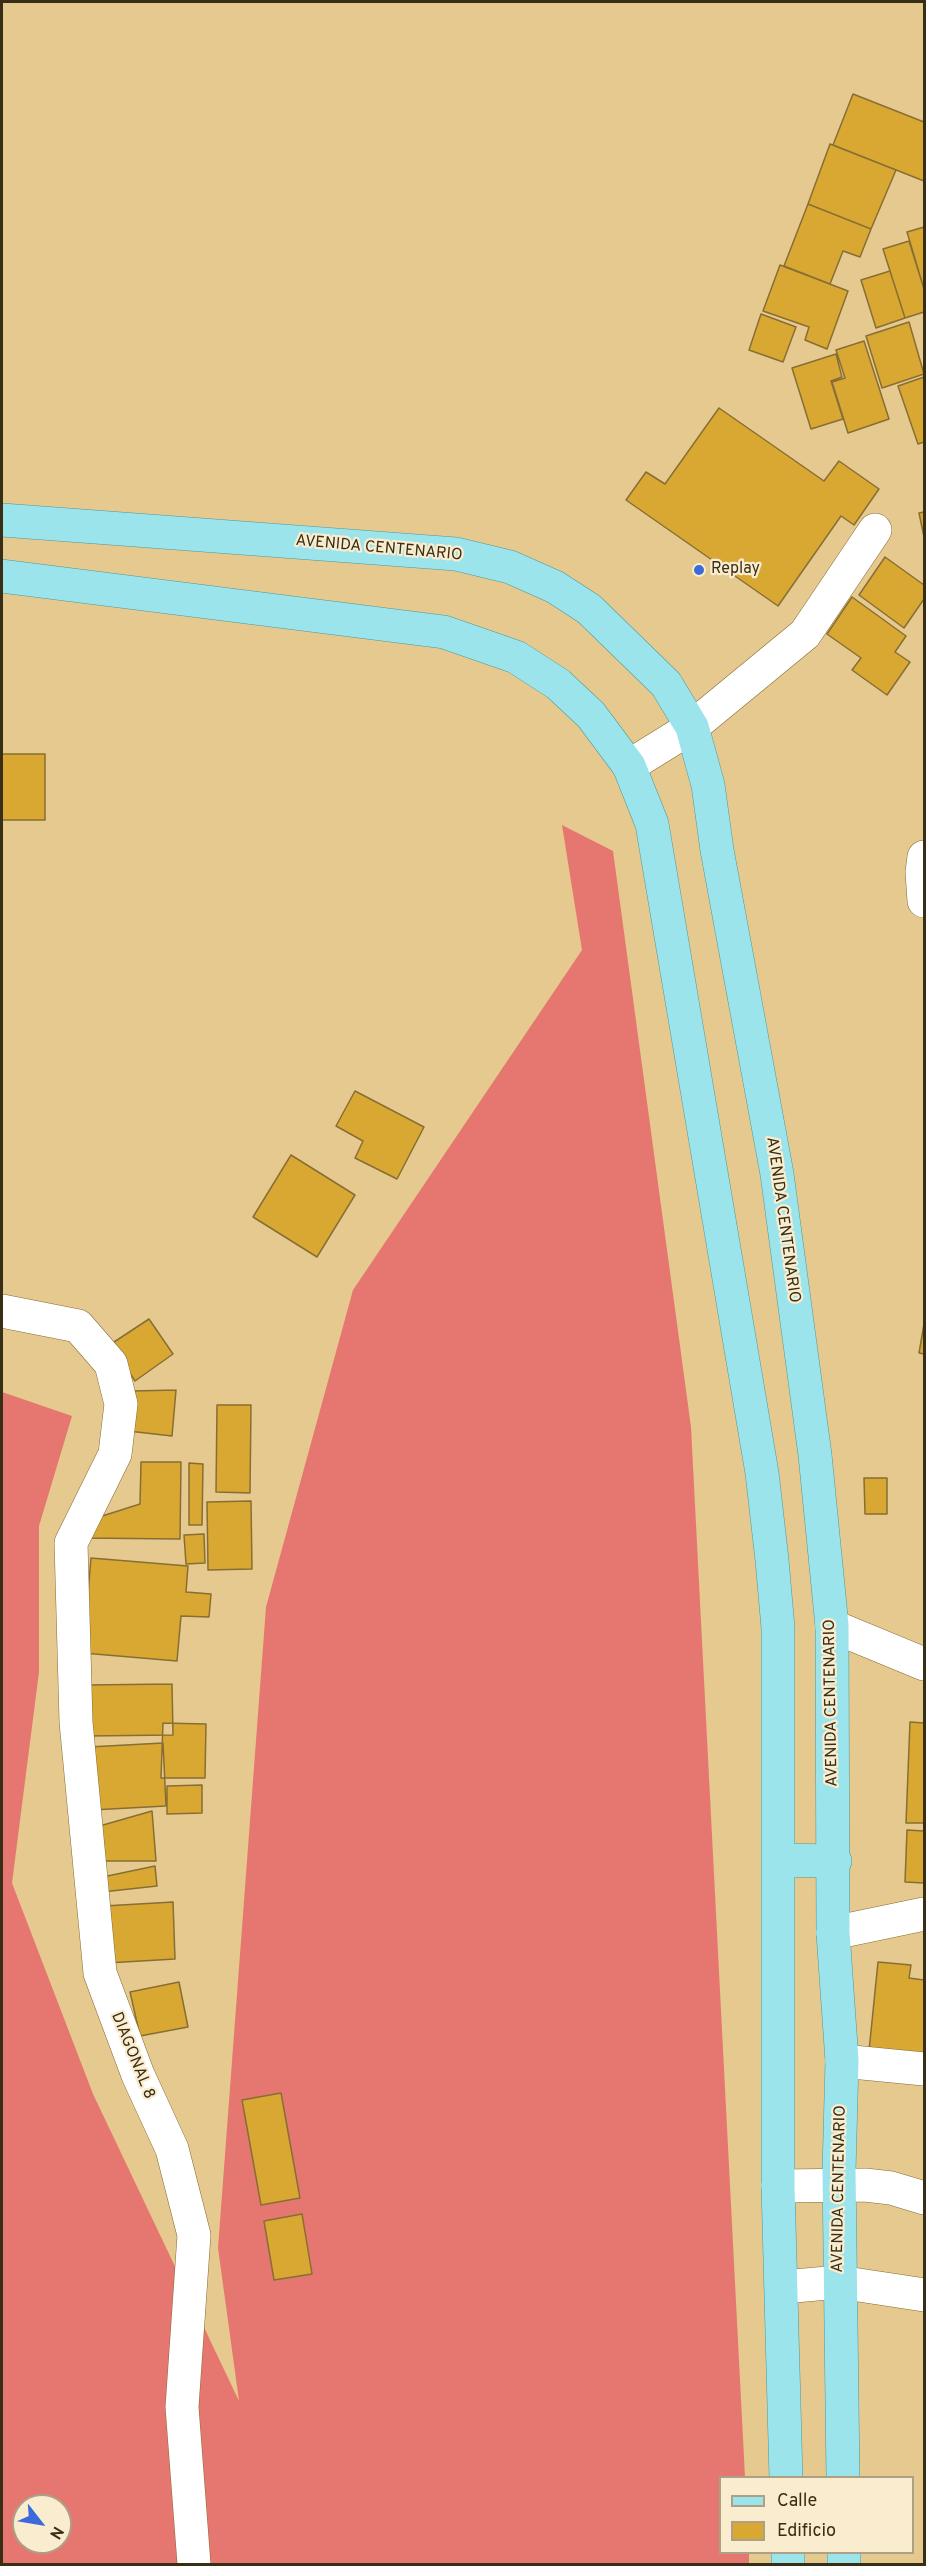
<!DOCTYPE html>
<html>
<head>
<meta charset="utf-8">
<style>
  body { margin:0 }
  #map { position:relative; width:926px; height:2566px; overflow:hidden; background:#e5c98e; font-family:Overpass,sans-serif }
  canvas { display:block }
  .frame { position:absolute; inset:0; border:3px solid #382d15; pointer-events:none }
  .legend { position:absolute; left:719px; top:2476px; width:195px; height:78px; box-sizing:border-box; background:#faeccf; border:2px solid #aca085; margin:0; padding:8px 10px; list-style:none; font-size:18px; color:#382d15 }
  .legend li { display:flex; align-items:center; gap:12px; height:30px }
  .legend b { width:30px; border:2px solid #aca085 }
  .north { position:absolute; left:12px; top:2494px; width:60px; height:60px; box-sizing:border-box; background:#faeccf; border:2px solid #aca085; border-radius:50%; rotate:121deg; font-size:16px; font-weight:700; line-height:24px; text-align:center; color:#382d15 }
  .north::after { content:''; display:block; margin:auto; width:21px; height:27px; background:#3d6adb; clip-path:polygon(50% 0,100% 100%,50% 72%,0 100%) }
</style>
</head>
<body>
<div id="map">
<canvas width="926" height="2566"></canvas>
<div class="frame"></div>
<ul class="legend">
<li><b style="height:8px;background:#9be4ec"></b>Calle</li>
<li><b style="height:16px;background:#d8a832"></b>Edificio</li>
</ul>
<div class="north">N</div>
</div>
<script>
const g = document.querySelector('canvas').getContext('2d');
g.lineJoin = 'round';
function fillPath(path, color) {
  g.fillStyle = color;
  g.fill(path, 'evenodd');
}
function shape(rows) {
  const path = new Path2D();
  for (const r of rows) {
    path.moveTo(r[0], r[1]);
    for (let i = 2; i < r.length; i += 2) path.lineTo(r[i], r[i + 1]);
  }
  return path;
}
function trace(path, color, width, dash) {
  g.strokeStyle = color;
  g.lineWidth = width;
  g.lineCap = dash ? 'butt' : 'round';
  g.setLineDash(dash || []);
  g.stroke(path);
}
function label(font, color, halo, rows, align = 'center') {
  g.font = font + ' Overpass,sans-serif';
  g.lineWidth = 4.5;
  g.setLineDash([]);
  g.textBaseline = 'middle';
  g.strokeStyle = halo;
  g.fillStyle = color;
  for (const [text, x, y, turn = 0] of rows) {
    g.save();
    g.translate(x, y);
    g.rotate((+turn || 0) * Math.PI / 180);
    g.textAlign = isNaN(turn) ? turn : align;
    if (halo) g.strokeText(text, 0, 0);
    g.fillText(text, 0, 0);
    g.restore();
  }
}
const forest = shape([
  [562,825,613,851,691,1427,745,2477,720,2478,720,2552,749,2553,749,2564,2,2564,2,1392,72,1416,39,1526,39,1672,12,1883,93,2094,239,2401,218,2248,266,1607,353,1290,582,950],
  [24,2506,60,2506,60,2542,24,2542]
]);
const building = shape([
  [853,94,924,122,924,181,833,145,853,94],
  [830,144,896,170,871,229,808,204,830,144],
  [808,204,871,229,860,257,843,251,830,284,784,266,808,204],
  [924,227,924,289,907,232,924,227],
  [909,241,924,289,924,312,905,318,883,249,909,241],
  [780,265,848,291,827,349,805,340,809,327,763,311,780,265],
  [890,271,905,318,876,328,861,280,890,271],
  [761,314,796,327,783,362,749,350,761,314],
  [909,322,924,374,882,388,866,336,909,322],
  [864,341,889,419,848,433,832,382,845,378,836,350,864,341],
  [836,354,842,377,831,381,843,419,811,429,792,368,836,354],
  [924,377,924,442,918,444,898,386,924,377],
  [719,408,824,481,839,461,879,489,854,525,841,516,778,606,626,500,646,472,665,484,719,408],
  [924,512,924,537,919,513,924,512],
  [885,557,924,585,924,599,904,628,859,595,885,557],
  [852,597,906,636,895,652,910,662,887,695,852,670,861,658,827,634,852,597],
  [2,754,45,754,45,820,2,820,2,754],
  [355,1091,424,1127,397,1179,355,1158,363,1141,336,1126,355,1091],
  [291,1155,355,1195,317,1257,253,1217,291,1155],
  [149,1319,173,1354,135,1381,111,1344,149,1319],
  [924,1324,924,1354,919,1353,924,1324],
  [176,1390,172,1436,128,1431,132,1391,176,1390],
  [217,1405,251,1405,250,1493,216,1492,217,1405],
  [141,1462,181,1462,180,1539,82,1538,96,1518,140,1504,141,1462],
  [189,1463,203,1464,202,1525,189,1525,189,1463],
  [864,1478,887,1478,887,1514,865,1514,864,1478],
  [251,1501,252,1569,208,1570,207,1502,251,1501],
  [204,1534,205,1563,186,1564,184,1535,204,1534],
  [91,1558,188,1566,186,1592,211,1594,209,1617,181,1616,177,1661,83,1653,91,1558],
  [172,1684,173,1735,87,1736,86,1685,172,1684],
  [910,1722,924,1723,924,1823,906,1823,910,1722],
  [163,1723,206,1724,205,1778,161,1778,163,1723],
  [163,1743,166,1806,92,1810,89,1747,163,1743],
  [202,1785,202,1813,167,1814,167,1786,202,1785],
  [152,1811,156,1861,97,1861,96,1827,152,1811],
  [907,1830,924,1831,924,1883,905,1882,907,1830],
  [155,1866,157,1886,102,1892,98,1878,155,1866],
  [173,1902,175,1959,107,1963,104,1906,173,1902],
  [878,1962,911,1965,909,1978,924,1980,924,2057,869,2051,878,1962],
  [179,1982,188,2027,140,2036,130,1992,179,1982],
  [281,2093,300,2198,261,2205,242,2100,281,2093],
  [302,2214,312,2274,274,2280,264,2221,302,2214]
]);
const minor = shape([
  [629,766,692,727,805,634,875,530],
  [924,857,922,872,924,901],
  [2,1311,78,1326,111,1364,121,1404,115,1454,71,1543,76,1722,100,1973,138,2075,172,2149,194,2235,182,2407,194,2564],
  [832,1626,924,1664],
  [833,1933,924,1914],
  [842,2061,924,2069],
  [778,2186,865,2185,891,2188,924,2198],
  [783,2287,839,2282,924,2295]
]);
const major = shape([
  [2,520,456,554,510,567,555,587,589,609,666,684,692,727,708,785,717,850,777,1174,815,1455,832,1626,833,1933,842,2061,839,2171,843,2478],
  [2,576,444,632,516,657,558,684,591,715,629,766,652,824,762,1473,772,1560,778,1628,778,2186,786,2478],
  [778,1860,835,1861],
  [788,2552,788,2564],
  [844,2552,844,2564]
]);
const markers = [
  [699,570,6,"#3d6adb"]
];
const streetNames = [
  ["AVENIDA CENTENARIO",379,549,5],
  ["AVENIDA CENTENARIO",782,1220,82],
  ["AVENIDA CENTENARIO",832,1703,-91],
  ["DIAGONAL 8",132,2056,68],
  ["AVENIDA CENTENARIO",840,2189,-89]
];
const poiNames = [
  ["Replay",711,570]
];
fillPath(forest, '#e67770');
fillPath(building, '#d8a832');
trace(building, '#886e35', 1.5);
trace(minor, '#856b32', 34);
trace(major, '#4d9898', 34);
trace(minor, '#fff', 33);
trace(major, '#9be4ec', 33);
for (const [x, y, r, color] of markers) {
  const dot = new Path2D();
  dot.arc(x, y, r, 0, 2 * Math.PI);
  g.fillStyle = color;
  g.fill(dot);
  trace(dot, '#faeccf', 2);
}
label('16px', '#382d15', '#faeccf', streetNames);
label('16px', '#382d15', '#faeccf', poiNames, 'left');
</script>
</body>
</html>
